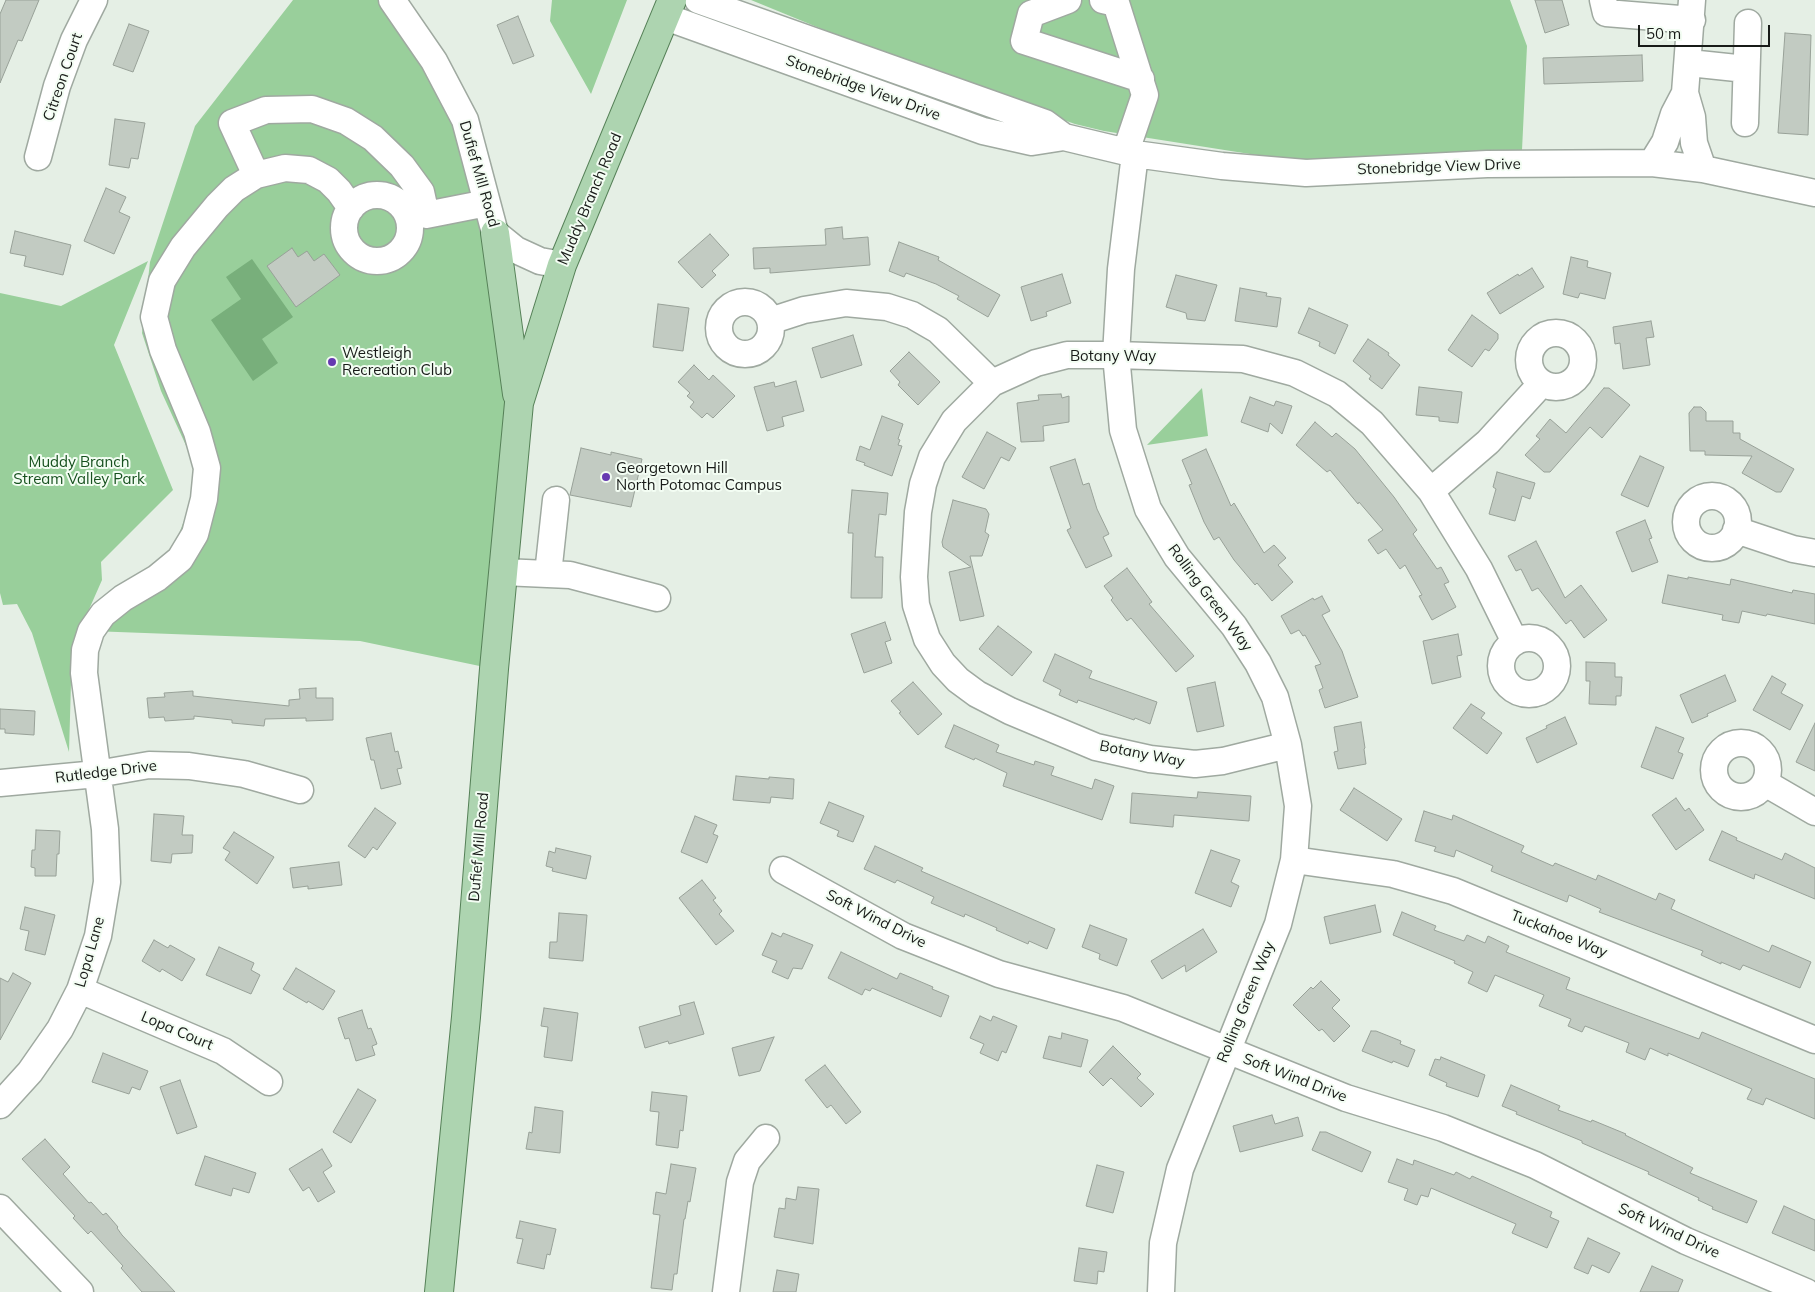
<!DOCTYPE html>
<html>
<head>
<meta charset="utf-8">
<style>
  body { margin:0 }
  #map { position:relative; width:1815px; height:1292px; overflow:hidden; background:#e5efe5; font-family:Mulish,sans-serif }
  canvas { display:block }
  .scale { position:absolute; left:1638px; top:25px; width:132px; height:22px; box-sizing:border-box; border:2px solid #181b18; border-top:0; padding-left:6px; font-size:15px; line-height:18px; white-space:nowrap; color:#181b18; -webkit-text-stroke:4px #f3fdf3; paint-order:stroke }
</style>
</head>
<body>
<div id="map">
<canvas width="1815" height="1292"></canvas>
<div class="scale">50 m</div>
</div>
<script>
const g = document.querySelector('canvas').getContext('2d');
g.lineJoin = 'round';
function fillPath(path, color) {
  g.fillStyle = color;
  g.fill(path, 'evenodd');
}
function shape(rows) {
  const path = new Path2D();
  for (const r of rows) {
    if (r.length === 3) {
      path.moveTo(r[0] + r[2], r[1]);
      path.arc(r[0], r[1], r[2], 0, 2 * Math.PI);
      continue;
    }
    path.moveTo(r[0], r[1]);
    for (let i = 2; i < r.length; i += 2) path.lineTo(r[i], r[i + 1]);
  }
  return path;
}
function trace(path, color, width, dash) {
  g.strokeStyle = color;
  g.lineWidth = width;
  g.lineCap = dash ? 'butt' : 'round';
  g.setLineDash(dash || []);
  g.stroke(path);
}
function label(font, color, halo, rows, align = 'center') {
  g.font = font + ' Mulish,sans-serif';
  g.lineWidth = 4;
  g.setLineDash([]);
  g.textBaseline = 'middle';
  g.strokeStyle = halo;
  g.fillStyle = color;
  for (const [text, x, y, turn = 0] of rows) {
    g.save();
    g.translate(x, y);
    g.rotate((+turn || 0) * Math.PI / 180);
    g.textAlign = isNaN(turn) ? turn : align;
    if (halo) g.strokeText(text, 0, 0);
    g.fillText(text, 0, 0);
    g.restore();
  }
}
const green = shape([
  [293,0,392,0,465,120,519,403,494,669,360,641,91,631,162,561,175,544,189,508,194,463,161,391,142,333,150,262,195,126],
  [552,0,627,0,591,94,550,21],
  [751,0,1510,0,1527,46,1522,150,1307,163,1104,131,1075,124,917,68],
  [148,261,114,345,173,490,101,562,102,580,72,648,69,752,32,633,17,604,3,605,0,593,0,293,61,306],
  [1202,388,1208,436,1147,445]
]);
const water = shape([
  [252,259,293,317,262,339,278,363,253,381,211,320,241,299,226,277]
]);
const building = shape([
  [6,0,39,0,22,41,18,40,0,83,0,14,6,0],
  [1535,0,1562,0,1569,25,1545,33,1535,0],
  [518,16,534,56,513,64,497,25,518,16],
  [129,24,149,31,133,72,113,65,129,24],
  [1785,33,1811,35,1808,135,1778,133,1785,33],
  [1642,55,1643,81,1544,84,1543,58,1642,55],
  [115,119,145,123,138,159,131,158,129,168,109,165,115,119],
  [106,188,126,197,119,212,130,217,114,254,84,241,106,188],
  [842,227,843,239,868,237,870,265,770,273,770,268,754,269,753,248,826,245,825,229,842,227],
  [15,231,71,245,63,275,24,266,26,256,10,253,15,231],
  [710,234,729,255,712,271,716,275,702,288,678,262,710,234],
  [899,242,939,257,938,260,1000,295,988,317,957,299,959,296,936,284,906,273,904,277,889,271,899,242],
  [292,248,298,257,307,251,314,261,324,254,340,275,296,307,267,266,292,248],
  [1571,257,1588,261,1587,267,1611,273,1605,299,1580,293,1578,298,1563,294,1571,257],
  [1532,268,1544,287,1500,314,1487,293,1518,274,1519,276,1532,268],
  [1062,274,1071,303,1046,312,1047,316,1031,321,1021,287,1062,274],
  [1176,275,1217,285,1205,321,1187,319,1186,313,1166,307,1176,275],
  [1240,288,1267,293,1266,296,1281,298,1277,327,1235,321,1240,288],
  [658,304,689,308,683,351,653,347,658,304],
  [1309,308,1348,325,1335,354,1319,346,1320,342,1298,333,1309,308],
  [1472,315,1498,334,1498,339,1489,351,1485,349,1472,367,1448,350,1472,315],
  [1651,321,1654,337,1646,338,1650,365,1623,369,1620,343,1615,344,1613,327,1651,321],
  [853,335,862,365,821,378,812,348,853,335],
  [1368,339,1389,353,1388,355,1400,365,1382,389,1369,379,1371,376,1353,361,1368,339],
  [909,352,940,382,918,405,898,385,900,382,890,371,909,352],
  [694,365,709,380,713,375,735,396,713,418,707,413,702,418,690,407,694,402,687,396,690,393,678,382,694,365],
  [796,381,804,411,782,417,784,426,767,431,754,387,774,382,775,387,796,381],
  [1419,387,1462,392,1458,423,1439,421,1439,417,1416,415,1419,387],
  [1604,388,1609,388,1630,405,1602,438,1590,427,1550,472,1544,472,1525,455,1540,439,1536,436,1550,419,1566,433,1604,388],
  [1061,394,1062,398,1069,396,1069,422,1043,426,1044,441,1021,442,1017,403,1039,400,1038,395,1061,394],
  [1250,397,1274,406,1276,401,1292,406,1282,434,1270,423,1268,432,1241,422,1250,397],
  [1694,407,1701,407,1706,412,1706,421,1733,421,1733,433,1740,433,1740,439,1794,469,1781,492,1776,492,1742,473,1752,456,1705,455,1705,451,1690,451,1689,413,1694,407],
  [882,416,903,424,898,439,900,440,898,445,902,446,892,476,864,465,865,463,856,460,860,446,870,450,882,416],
  [1315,422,1332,437,1336,433,1355,449,1394,497,1417,530,1413,534,1437,569,1441,567,1449,582,1444,584,1456,607,1432,620,1419,596,1422,595,1405,565,1400,569,1386,549,1378,554,1368,540,1383,530,1359,502,1358,504,1330,470,1327,472,1296,445,1315,422],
  [987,432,1016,448,1009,461,1001,457,984,489,962,477,987,432],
  [581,448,611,455,611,452,642,459,631,507,570,495,581,448],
  [1206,449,1231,506,1234,503,1264,553,1274,545,1286,558,1278,565,1293,582,1272,601,1257,583,1255,585,1234,560,1219,537,1214,540,1204,522,1189,485,1192,484,1182,460,1206,449],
  [1640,456,1664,467,1648,507,1621,495,1640,456],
  [1075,459,1083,485,1089,483,1097,509,1109,534,1103,537,1112,556,1086,568,1067,530,1071,528,1050,467,1075,459],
  [1497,472,1535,483,1530,499,1522,496,1515,521,1489,514,1496,489,1493,487,1497,472],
  [852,490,888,493,886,515,879,514,875,557,883,557,882,598,851,598,853,533,848,533,852,490],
  [953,500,986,509,989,514,985,532,989,535,982,556,970,556,984,616,960,621,949,572,971,567,943,547,942,542,953,500],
  [1645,520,1652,538,1649,539,1658,562,1632,572,1616,532,1645,520],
  [1536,541,1565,598,1581,585,1607,620,1584,638,1571,620,1566,624,1538,588,1532,591,1521,569,1516,571,1508,556,1536,541],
  [1127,568,1152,602,1149,604,1194,656,1176,672,1131,618,1127,621,1111,600,1113,598,1104,586,1127,568],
  [1668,575,1688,579,1688,577,1730,585,1731,579,1792,593,1793,590,1815,594,1815,624,1767,614,1766,616,1742,611,1739,623,1722,620,1723,615,1662,603,1668,575],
  [1322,596,1330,611,1322,615,1342,651,1358,697,1325,708,1319,690,1323,688,1315,666,1321,664,1305,635,1303,636,1299,630,1291,634,1281,616,1313,598,1314,600,1322,596],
  [885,622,891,640,885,642,892,663,864,673,851,634,885,622],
  [998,626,1032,652,1012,676,979,649,998,626],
  [1458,634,1462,655,1457,656,1461,677,1432,684,1423,641,1458,634],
  [1055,654,1092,671,1089,678,1157,702,1150,724,1135,718,1134,720,1078,700,1077,703,1059,695,1061,690,1043,681,1055,654],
  [1586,662,1615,663,1615,677,1622,677,1621,696,1616,696,1616,705,1589,704,1590,681,1586,681,1586,662],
  [1725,675,1736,701,1707,714,1708,716,1692,723,1680,695,1725,675],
  [1772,676,1786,684,1781,693,1803,705,1790,730,1753,710,1772,676],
  [913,682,942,714,918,735,899,713,901,712,891,701,913,682],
  [1215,682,1224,726,1197,732,1187,688,1215,682],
  [316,688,316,698,333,698,333,720,306,721,306,718,265,719,264,726,232,723,232,720,194,716,194,719,165,721,164,717,149,718,147,698,165,697,164,693,193,691,193,696,289,706,289,700,300,699,299,689,316,688],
  [1471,704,1485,713,1481,718,1502,733,1487,754,1453,728,1471,704],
  [0,709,35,711,34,735,5,733,5,729,0,729,0,709],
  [1565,717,1577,744,1537,763,1526,738,1547,728,1546,726,1565,717],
  [1361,722,1365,748,1364,749,1366,764,1338,769,1334,752,1338,751,1334,727,1361,722],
  [1815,723,1815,771,1796,762,1815,723],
  [954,725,999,745,996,752,1034,765,1035,761,1054,767,1051,775,1092,789,1095,779,1114,786,1102,820,1003,786,1007,773,975,758,974,760,945,747,954,725],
  [1656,727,1684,738,1678,752,1683,754,1673,779,1641,767,1656,727],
  [391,733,395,752,398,751,402,768,397,769,401,784,381,789,374,760,371,760,366,738,391,733],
  [736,776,769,779,769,777,794,779,793,799,771,797,770,803,733,800,736,776],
  [1354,788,1402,819,1387,841,1340,810,1354,788],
  [1198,792,1251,796,1249,821,1174,815,1173,827,1130,823,1132,793,1197,798,1198,792],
  [1676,798,1685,811,1689,808,1704,830,1676,850,1652,815,1676,798],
  [829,802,864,816,853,842,837,836,839,831,820,823,829,802],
  [375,808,396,823,377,850,373,847,365,858,348,846,375,808],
  [1424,811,1452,820,1453,815,1524,846,1521,852,1553,866,1555,863,1596,880,1598,875,1656,900,1659,893,1675,900,1671,909,1769,952,1772,945,1811,962,1800,988,1743,965,1740,970,1721,962,1721,964,1701,955,1703,951,1599,912,1601,909,1569,895,1567,902,1491,871,1493,866,1456,850,1454,857,1434,851,1436,847,1415,841,1424,811],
  [154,814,184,816,182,835,193,835,192,853,172,854,171,863,151,861,154,814],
  [695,816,717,825,713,834,718,836,707,863,681,852,695,816],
  [36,830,60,831,59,854,57,854,56,876,35,876,35,868,31,867,32,850,35,850,36,830],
  [1722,831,1737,838,1736,840,1782,860,1785,853,1815,868,1815,899,1755,874,1754,879,1709,860,1722,831],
  [234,832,274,857,257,884,225,860,230,852,223,848,234,832],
  [875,846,923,868,921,871,1055,929,1047,949,1029,941,1028,944,996,930,997,928,965,914,964,917,931,903,934,897,897,880,895,883,864,869,875,846],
  [556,848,591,856,586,879,552,871,553,868,546,866,549,851,555,853,556,848],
  [1211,850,1240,860,1231,882,1239,886,1231,907,1195,893,1211,850],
  [339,862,342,885,308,889,308,886,293,888,290,868,339,862],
  [702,880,716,898,713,900,722,911,719,914,734,931,716,945,679,898,702,880],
  [1375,905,1381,932,1330,944,1324,917,1375,905],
  [25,907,55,915,45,955,25,950,29,931,20,929,25,907],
  [1402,912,1436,926,1434,930,1464,941,1467,935,1485,943,1488,936,1509,946,1506,952,1570,978,1566,989,1699,1039,1702,1032,1815,1079,1815,1119,1766,1098,1763,1105,1747,1099,1752,1089,1668,1053,1668,1056,1650,1048,1645,1060,1626,1052,1629,1043,1585,1026,1582,1032,1568,1026,1571,1019,1539,1006,1544,995,1495,975,1487,992,1468,983,1473,972,1454,963,1455,961,1393,935,1402,912],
  [559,913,587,915,583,961,549,958,550,942,557,942,559,913],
  [1090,925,1127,939,1117,966,1099,959,1100,954,1082,947,1090,925],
  [1203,929,1217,952,1186,972,1185,965,1162,979,1151,961,1203,929],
  [772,933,781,937,783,933,813,945,802,969,793,968,788,979,772,972,777,961,762,955,772,933],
  [154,940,168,948,170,945,195,959,182,981,162,969,160,972,142,961,154,940],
  [219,947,254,963,251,970,260,975,251,994,206,975,219,947],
  [841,952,897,979,900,973,933,987,932,989,949,996,941,1017,872,988,870,991,865,989,862,995,828,978,841,952],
  [296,968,335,991,323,1010,308,1001,307,1003,283,989,296,968],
  [13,973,31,983,0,1040,0,978,8,982,13,973],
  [1321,981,1340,1000,1332,1008,1350,1026,1334,1042,1322,1029,1319,1031,1293,1005,1311,987,1313,989,1321,981],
  [694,1002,704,1034,669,1044,668,1041,645,1048,639,1027,681,1015,679,1006,694,1002],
  [544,1008,578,1013,572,1061,544,1057,548,1027,541,1026,544,1008],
  [362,1010,368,1029,371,1028,377,1044,372,1046,375,1055,356,1061,349,1038,345,1039,338,1018,362,1010],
  [980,1016,991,1021,993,1016,1017,1026,1006,1053,1002,1051,998,1061,980,1053,984,1044,970,1038,980,1016],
  [1371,1031,1376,1031,1401,1041,1400,1044,1415,1050,1408,1067,1393,1061,1392,1063,1362,1051,1371,1031],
  [1062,1033,1088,1040,1081,1067,1043,1058,1049,1036,1061,1039,1062,1033],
  [774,1037,760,1071,739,1076,732,1048,774,1037],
  [1113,1046,1141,1074,1137,1078,1154,1094,1141,1107,1111,1078,1103,1086,1089,1072,1113,1046],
  [103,1053,148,1071,140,1090,132,1087,129,1094,92,1082,103,1053],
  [1441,1057,1485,1075,1478,1097,1446,1086,1447,1083,1429,1075,1435,1059,1440,1060,1441,1057],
  [825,1065,861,1112,846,1124,831,1105,827,1108,805,1080,825,1065],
  [180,1080,197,1127,177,1134,160,1087,180,1080],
  [1511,1085,1560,1106,1558,1110,1591,1122,1592,1120,1626,1134,1625,1135,1693,1168,1690,1173,1757,1201,1747,1223,1712,1209,1713,1207,1698,1200,1699,1198,1648,1174,1649,1172,1582,1143,1582,1141,1516,1114,1517,1112,1502,1106,1511,1085],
  [358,1089,376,1100,351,1143,333,1132,358,1089],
  [652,1092,687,1096,683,1131,680,1130,678,1148,656,1145,659,1112,650,1111,652,1092],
  [535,1107,563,1111,560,1153,526,1149,529,1132,532,1133,535,1107],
  [1272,1115,1275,1124,1298,1117,1303,1136,1240,1152,1233,1126,1272,1115],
  [1320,1132,1326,1132,1371,1152,1362,1172,1312,1150,1320,1132],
  [45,1139,70,1167,63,1174,89,1203,91,1202,103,1215,106,1213,118,1227,117,1228,122,1235,175,1292,142,1292,121,1268,123,1266,91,1231,88,1234,73,1218,75,1216,22,1159,45,1139],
  [322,1149,332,1166,323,1172,335,1192,318,1202,309,1187,303,1191,289,1169,322,1149],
  [205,1156,256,1173,249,1193,233,1188,231,1196,195,1185,205,1156],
  [1397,1159,1413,1165,1414,1160,1454,1175,1456,1172,1470,1179,1472,1176,1552,1212,1550,1217,1559,1221,1547,1248,1512,1233,1516,1224,1431,1188,1428,1197,1421,1195,1417,1205,1404,1200,1408,1189,1388,1182,1397,1159],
  [671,1164,696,1168,690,1202,688,1201,685,1219,684,1219,677,1274,674,1274,672,1290,651,1288,660,1215,653,1214,656,1192,666,1194,671,1164],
  [1097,1165,1124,1172,1113,1213,1086,1206,1097,1165],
  [798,1187,819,1189,813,1244,774,1237,779,1208,785,1209,786,1198,796,1200,798,1187],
  [1784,1206,1815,1220,1815,1251,1772,1233,1784,1206],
  [520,1221,556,1229,550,1255,547,1254,544,1269,517,1263,523,1239,516,1238,520,1221],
  [1588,1238,1620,1253,1609,1273,1592,1265,1588,1274,1574,1268,1588,1238],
  [1079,1248,1107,1252,1104,1272,1098,1271,1097,1284,1074,1281,1079,1248],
  [1652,1266,1683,1280,1678,1292,1640,1292,1652,1266],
  [777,1270,799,1274,796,1292,773,1292,777,1270]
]);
const minor = shape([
  [392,0,434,61,465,120,495,233,516,250,540,261,562,265],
  [698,0,1045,123,1064,137],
  [1068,0,1031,14,1024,41,1141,79],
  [1103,0,1116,3,1145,95,1126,151],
  [1603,0,1606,13,1692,20],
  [1692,0,1685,93,1692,117,1694,143,1703,169],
  [666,17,983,131,1032,142,1064,137,1135,154,1157,157,1222,166,1306,173,1487,164,1652,163,1703,169,1815,193],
  [1689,63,1746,69],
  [1745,123,1748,23],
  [1135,154,1121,269,1116,355,1123,430,1148,509,1177,557,1234,626,1258,663,1275,697,1288,745,1298,806,1294,860,1278,924,1180,1169,1163,1243,1161,1292],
  [38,157,57,86,74,40,94,0],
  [1652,163,1665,142,1674,114,1685,93],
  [377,228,33],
  [351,208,339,191,328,180,309,170,285,168,256,175,232,123,266,110,312,109,346,121,373,138,402,166,421,192,426,215,487,203],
  [745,328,26],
  [770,321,804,310,846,303,887,307,912,315,938,330,992,383],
  [1556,360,27],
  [1431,491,1488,442,1542,383],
  [1712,522,26],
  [1736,530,1793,549,1815,553],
  [503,572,570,575,657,598],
  [548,574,556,500],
  [1529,666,28],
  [1741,770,27],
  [1288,745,1223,761,1195,764,1150,759,1096,747,1010,711,977,694,958,680,943,664,927,639,916,605,914,577,918,512,923,484,932,457,954,421,992,383,1036,363,1067,355,1116,355,1243,359,1295,373,1337,394,1372,423,1431,491,1479,569,1515,642],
  [0,783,97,774,149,765,189,766,244,774,300,790],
  [1765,783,1815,812],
  [1294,860,1393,874,1453,891,1815,1040],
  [783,870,903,936,999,974,1123,1008,1346,1098,1443,1128,1535,1165,1686,1241,1806,1292],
  [80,990,223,1051,269,1082],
  [0,1105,30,1072,60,1029,80,990,98,936,107,882,105,829,84,673,85,650,91,631,103,614,123,598,157,578,180,559,195,534,204,499,207,468,197,432,163,350,154,317,162,281,183,247,217,206,234,189,256,175],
  [0,1208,80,1292],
  [726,1292,740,1182,747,1161,766,1138]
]);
const major = shape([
  [495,233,517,394],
  [439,1292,466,1017,494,669,519,403,562,265,672,0]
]);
const markers = [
  [332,362,5,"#6639b1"],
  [606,477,5,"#6639b1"]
];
const streetNames = [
  ["Citreon Court",63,77,-71],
  ["Stonebridge View Drive",863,88,20],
  ["Stonebridge View Drive",1439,167,-2],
  ["Dufief Mill Road",479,174,74],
  ["Muddy Branch Road",590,199,-67],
  ["Botany Way",1113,356],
  ["Rolling Green Way",1210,598,53],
  ["Botany Way",1142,754,11],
  ["Rutledge Drive",106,772,-7],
  ["Dufief Mill Road",479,847,-85],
  ["Soft Wind Drive",876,919,27],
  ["Tuckahoe Way",1559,934,22],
  ["Lopa Lane",90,952,-74],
  ["Rolling Green Way",1246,1002,-68],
  ["Lopa Court",177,1031,23],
  ["Soft Wind Drive",1295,1078,21],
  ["Soft Wind Drive",1669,1231,25]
];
const poiNames = [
  ["Westleigh",342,353],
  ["Recreation Club",342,370],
  ["Georgetown Hill",616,468],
  ["North Potomac Campus",616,485]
];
const parkNames = [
  ["Muddy Branch",79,462],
  ["Stream Valley Park",79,479]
];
fillPath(green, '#99cf9b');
fillPath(water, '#78af7b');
fillPath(building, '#c2cbc2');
trace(building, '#98a198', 1);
trace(minor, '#9fa9a0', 29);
trace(major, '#568158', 30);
trace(minor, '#fff', 26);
trace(major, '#add4b0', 28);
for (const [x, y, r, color] of markers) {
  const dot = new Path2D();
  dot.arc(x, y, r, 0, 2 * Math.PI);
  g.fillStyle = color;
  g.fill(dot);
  trace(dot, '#f3fdf3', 2);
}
label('15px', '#181b18', '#f3fdf3', streetNames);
label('15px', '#181b18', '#f3fdf3', poiNames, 'left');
label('15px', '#17511f', '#f3fdf3', parkNames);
</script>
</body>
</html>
